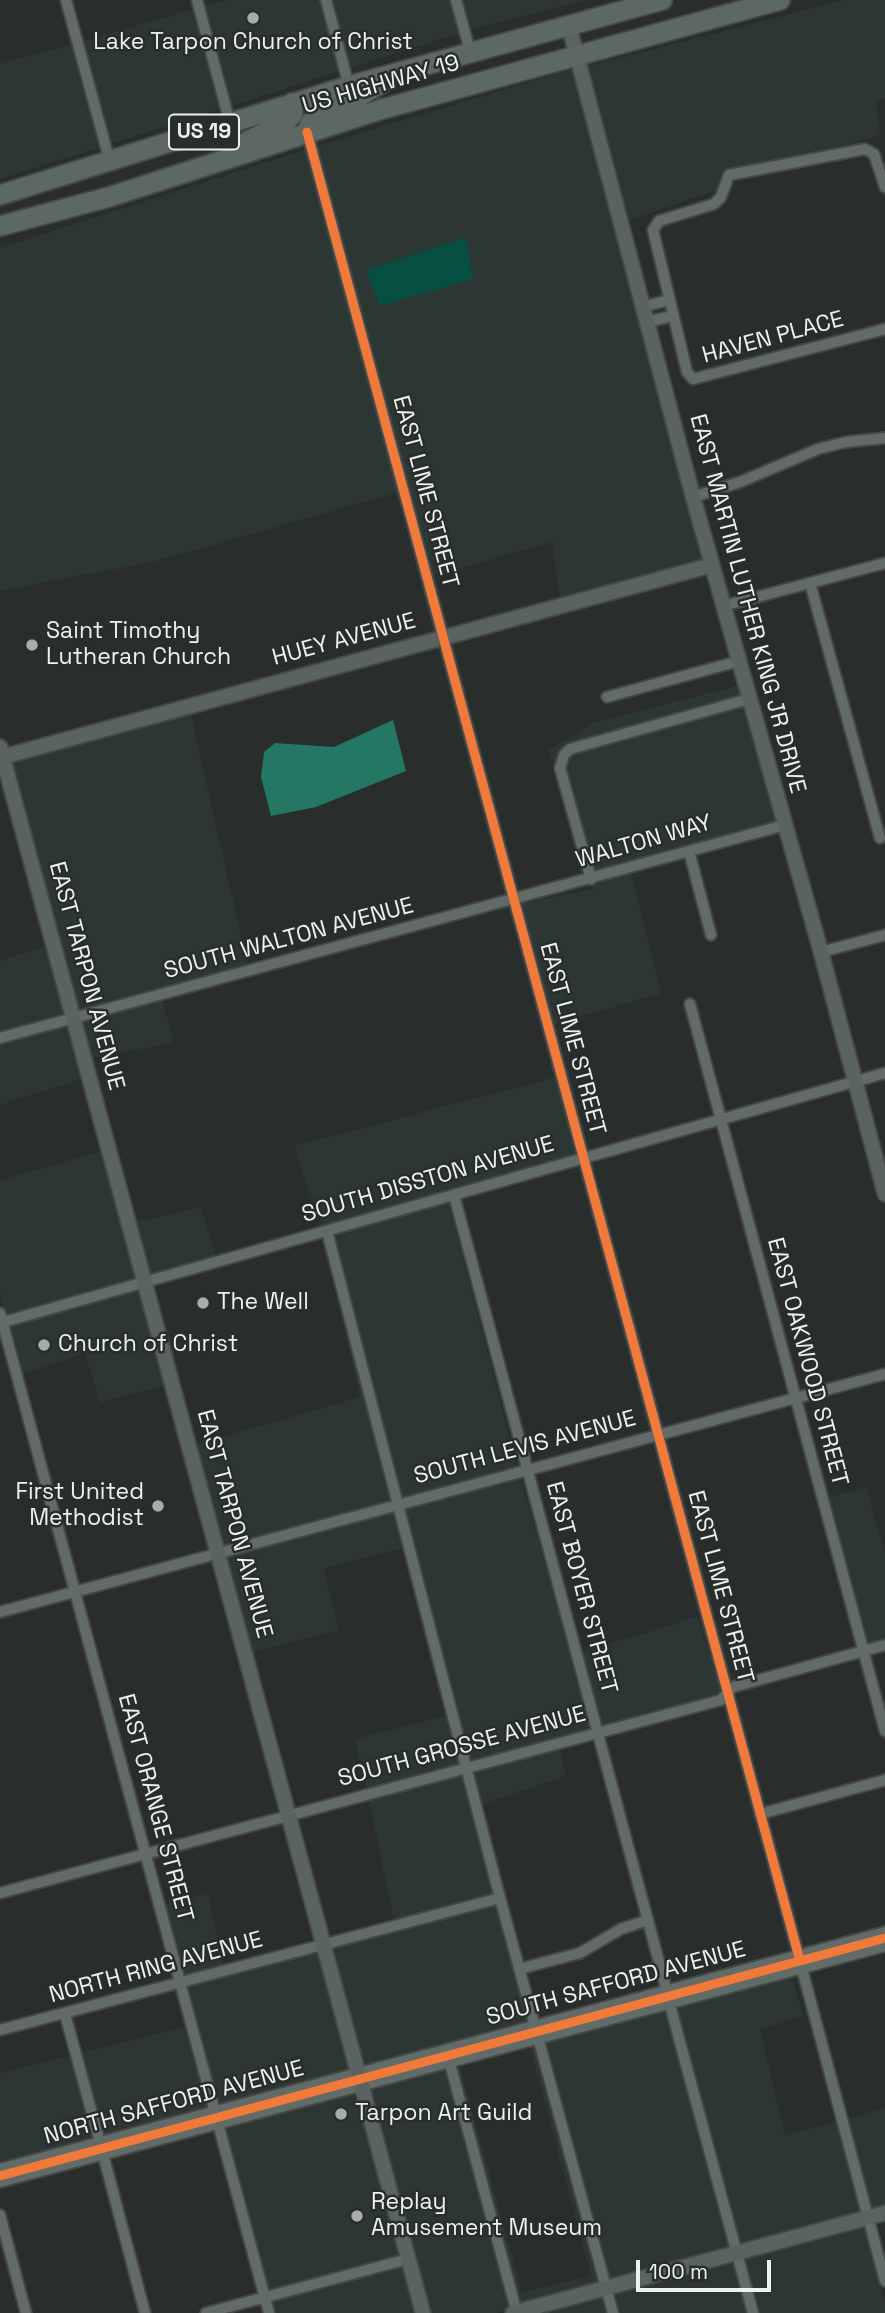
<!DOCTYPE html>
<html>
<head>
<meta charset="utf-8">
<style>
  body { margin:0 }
  #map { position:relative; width:885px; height:2313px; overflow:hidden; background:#292d2b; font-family:"Space Grotesk",sans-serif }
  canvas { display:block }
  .scale { position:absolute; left:636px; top:2260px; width:135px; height:32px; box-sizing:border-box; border:4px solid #edf1f0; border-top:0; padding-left:9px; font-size:21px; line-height:24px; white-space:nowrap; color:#edf1f0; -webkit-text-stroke:5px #282e2c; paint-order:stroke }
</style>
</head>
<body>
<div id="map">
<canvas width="885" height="2313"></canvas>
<div class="scale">100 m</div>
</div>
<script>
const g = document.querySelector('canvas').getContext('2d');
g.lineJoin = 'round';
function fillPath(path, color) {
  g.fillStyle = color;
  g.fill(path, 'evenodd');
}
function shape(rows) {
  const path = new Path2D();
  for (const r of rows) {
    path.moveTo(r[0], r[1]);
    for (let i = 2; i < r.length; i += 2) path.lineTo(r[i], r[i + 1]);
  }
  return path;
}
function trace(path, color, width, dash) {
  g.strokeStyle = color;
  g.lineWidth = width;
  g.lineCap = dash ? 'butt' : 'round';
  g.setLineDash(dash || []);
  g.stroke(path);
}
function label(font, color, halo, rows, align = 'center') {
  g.font = font + ' "Space Grotesk",sans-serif';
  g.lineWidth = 5;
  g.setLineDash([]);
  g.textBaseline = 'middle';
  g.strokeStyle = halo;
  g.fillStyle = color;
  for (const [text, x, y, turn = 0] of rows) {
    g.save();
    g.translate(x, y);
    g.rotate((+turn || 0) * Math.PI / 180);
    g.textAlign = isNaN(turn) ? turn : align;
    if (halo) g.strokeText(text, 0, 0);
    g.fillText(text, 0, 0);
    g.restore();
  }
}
const built = shape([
  [227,0,321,0,340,71,231,106,204,7],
  [332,0,451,0,460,33,350,68],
  [462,0,585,0,470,30],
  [845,0,885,0,885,98,876,102,880,134,819,155,725,172,717,190,625,222,583,67],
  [194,9,220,109,111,144,83,41],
  [72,44,101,147,0,179,0,64],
  [573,69,706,562,560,600,552,542,433,576,317,146],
  [307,149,399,492,157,561,0,591,0,248],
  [740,685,743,696,566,746,559,753,555,767,549,750,594,722],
  [745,705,778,822,594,873,565,768,568,757,573,753],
  [190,711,248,967,78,1013,10,764,15,758],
  [631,873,661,993,670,991,554,1024,521,903,593,889,592,884],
  [49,945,68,1015,0,1033,0,961],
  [162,1000,174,1043,90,1058,81,1022],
  [71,1024,84,1078,0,1105,0,1043],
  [556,1077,578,1155,322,1227,294,1146],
  [102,1151,139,1278,6,1316,0,1293,0,1180],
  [448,1201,517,1467,400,1499,333,1234],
  [201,1207,216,1257,149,1275,134,1222],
  [328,1252,390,1501,221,1547,194,1445,360,1397],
  [139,1288,168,1384,100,1403,85,1353,22,1375,9,1325],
  [520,1476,592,1730,469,1763,402,1508],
  [866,1487,885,1553,885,1641,867,1646,827,1498],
  [392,1510,402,1548,324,1569,339,1630,250,1653,224,1556],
  [697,1617,722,1692,602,1727,582,1652],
  [446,1716,459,1765,367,1790,355,1739],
  [560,1748,566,1776,480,1805,472,1772],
  [462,1774,493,1895,394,1921,369,1799],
  [208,1894,223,1967,184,1977,164,1904],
  [496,1904,528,2022,361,2067,329,1948],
  [319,1951,351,2070,219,2106,186,1986],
  [791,1977,804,2016,760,2029,785,2136,837,2121,862,2215,741,2247,677,2008],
  [666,2010,731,2250,610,2282,544,2041],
  [186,2027,209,2109,104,2137,81,2052],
  [533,2043,600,2285,521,2306,455,2064,459,2063,522,2292,591,2276,529,2044],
  [71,2055,94,2140,0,2164,0,2073],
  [445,2066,511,2309,496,2313,428,2313,367,2088],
  [357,2091,402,2256,269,2292,225,2126],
  [885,2108,885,2209,872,2212,847,2119],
  [864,2224,885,2302,885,2313,758,2313,743,2256],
  [733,2259,747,2313,618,2313,613,2291],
  [404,2265,417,2313,274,2313,271,2301],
  [602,2294,607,2313,530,2313]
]);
const green = shape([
  [466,237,473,279,380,306,366,270]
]);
const water = shape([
  [393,720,406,771,316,807,271,816,261,777,264,752,275,743,334,747]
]);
const street = shape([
  [66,0,110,162],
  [197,0,230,123],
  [326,0,349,86],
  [456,0,470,51],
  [307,132,799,1957],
  [885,187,874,154,865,149,729,175,721,197,714,204,659,221,653,230,687,372,693,379,885,329],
  [642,307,669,300],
  [646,322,673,316],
  [693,497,740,482,818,449,846,442,885,438],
  [810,583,880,838],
  [723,606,885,563],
  [607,697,739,661],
  [689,851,711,935],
  [591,879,560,768,564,755,570,749,749,699],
  [821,952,885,935],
  [690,1004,885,1731],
  [0,1038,785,825],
  [454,1195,667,1992],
  [327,1231,500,1898,613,2313],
  [0,1313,269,2313],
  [0,1323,885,1073],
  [0,1612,885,1374],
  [760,1814,885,1780],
  [0,1893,721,1700,733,1687,885,1645],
  [519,1969,580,1953,621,1929,648,1920],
  [802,1969,885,2281],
  [670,2005,753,2313],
  [65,2014,100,2143],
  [0,2030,500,1898],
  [449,2060,517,2313],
  [103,2154,145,2313],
  [0,2169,885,1932],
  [0,2182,885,1946],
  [0,2215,26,2313],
  [206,2313,408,2259]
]);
const secondary = shape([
  [569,26,693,497,821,952,885,1194],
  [0,747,423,2313],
  [2,757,712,565],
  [513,2313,885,2213]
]);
const highway = shape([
  [307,132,310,123,319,115,349,103,382,83],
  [243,144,288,120,293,114,292,103],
  [0,195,349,86,662,0],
  [0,226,109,197,379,110,780,0]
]);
const cycleway = shape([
  [307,132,799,1957],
  [0,2176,885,1938]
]);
const markers = [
  [253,18,7,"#a8acab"],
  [32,645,7,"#a8acab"],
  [203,1303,7,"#a8acab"],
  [44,1345,7,"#a8acab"],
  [158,1506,7,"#a8acab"],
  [341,2114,7,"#a8acab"],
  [357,2216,7,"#a8acab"]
];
const shields = [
  [204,132,70]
];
const shieldNames = [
  ["US 19",204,132]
];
const poiNames = [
  ["Lake Tarpon Church of Christ",253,43,"center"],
  ["Saint Timothy",46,632],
  ["Lutheran Church",46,658],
  ["The Well",217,1303],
  ["Church of Christ",58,1345],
  ["First United",144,1493,"right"],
  ["Methodist",144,1519,"right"],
  ["Tarpon Art Guild",355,2114],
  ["Replay",371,2203],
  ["Amusement Museum",371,2229]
];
const streetNames = [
  ["US HIGHWAY 19",381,85,-16],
  ["HAVEN PLACE",773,338,-15],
  ["EAST LIME STREET",425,492,75],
  ["EAST MARTIN LUTHER KING JR DRIVE",747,604,75],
  ["HUEY AVENUE",344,640,-15],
  ["WALTON WAY",644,842,-16],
  ["SOUTH WALTON AVENUE",289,939,-15],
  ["EAST TARPON AVENUE",86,976,75],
  ["EAST LIME STREET",572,1039,75],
  ["SOUTH DISSTON AVENUE",428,1180,-16],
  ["EAST OAKWOOD STREET",807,1362,75],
  ["SOUTH LEVIS AVENUE",525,1448,-15],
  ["EAST TARPON AVENUE",234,1524,75],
  ["EAST LIME STREET",720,1587,75],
  ["EAST BOYER STREET",581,1588,75],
  ["SOUTH GROSSE AVENUE",462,1747,-15],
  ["EAST ORANGE STREET",155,1808,75],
  ["NORTH RING AVENUE",156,1968,-15],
  ["SOUTH SAFFORD AVENUE",616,1984,-15],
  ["NORTH SAFFORD AVENUE",174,2103,-15]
];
fillPath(built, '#2c3734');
fillPath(green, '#064f41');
fillPath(water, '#247763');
trace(street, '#454847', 14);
trace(secondary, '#454847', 18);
trace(highway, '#454847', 23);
trace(street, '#616b67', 10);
trace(secondary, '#596461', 14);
trace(highway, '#5c6864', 19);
trace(cycleway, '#f17a3a', 9);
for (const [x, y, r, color] of markers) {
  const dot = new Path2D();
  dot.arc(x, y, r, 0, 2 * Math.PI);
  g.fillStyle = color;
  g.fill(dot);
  trace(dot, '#282e2c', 2.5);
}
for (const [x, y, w] of shields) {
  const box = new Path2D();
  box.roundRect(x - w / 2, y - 17.5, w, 35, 5);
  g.fillStyle = '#282e2c';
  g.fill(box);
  trace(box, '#edf1f0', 2);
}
label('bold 21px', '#edf1f0', null, shieldNames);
label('23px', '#edf1f0', '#282e2c', poiNames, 'left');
label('23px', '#edf1f0', '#282e2c', streetNames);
</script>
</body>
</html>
